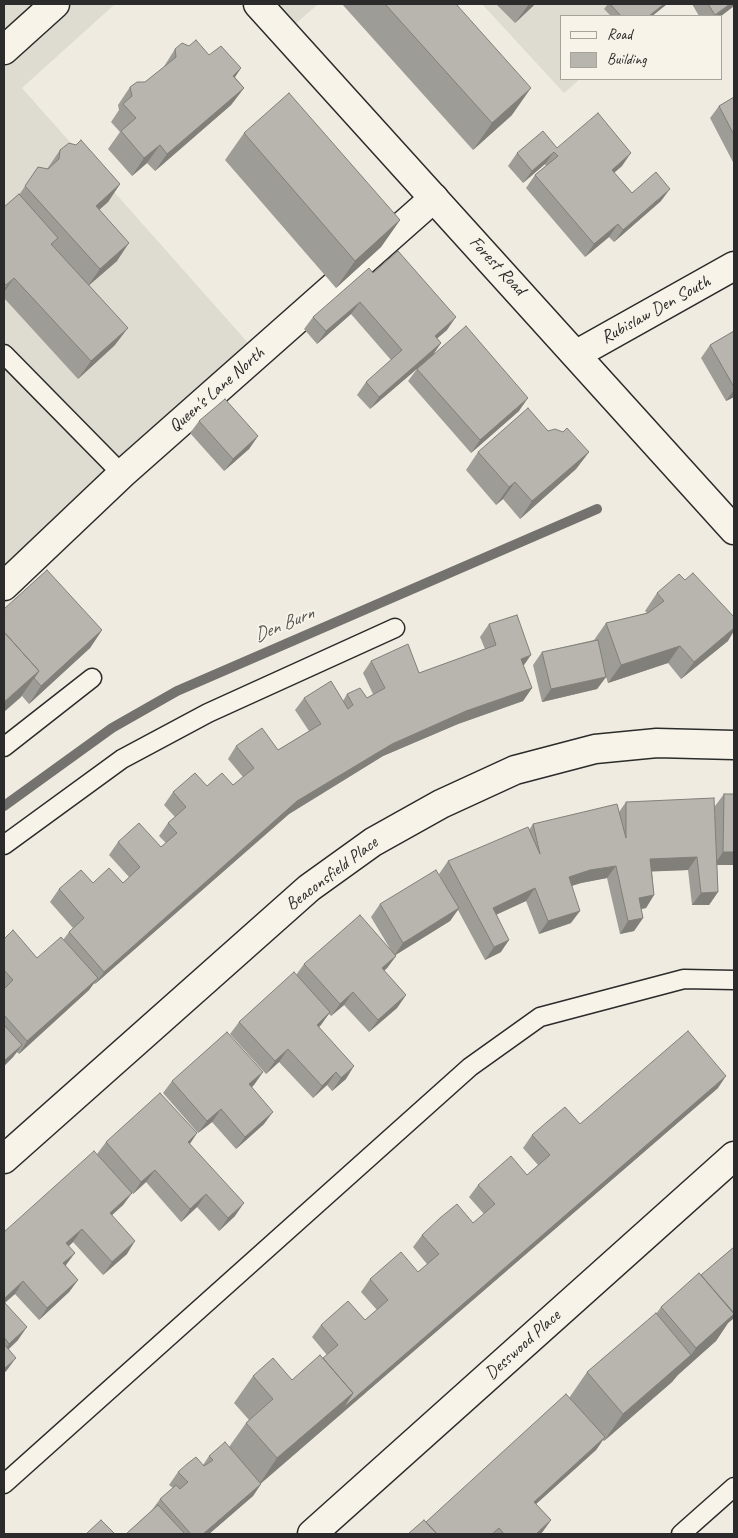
<!DOCTYPE html>
<html>
<head>
<meta charset="utf-8">
<style>
  body { margin:0 }
  #map { position:relative; width:738px; height:1538px; overflow:hidden; background:#efebe0; font-family:Caveat,sans-serif }
  canvas { display:block }
  .frame { position:absolute; inset:0; border:5px solid #2b2b2b; pointer-events:none }
  .legend { position:absolute; left:560px; top:15px; width:162px; height:65px; box-sizing:border-box; background:#f7f3e8; border:1px solid #a5a39c; margin:0; padding:6px 9px; list-style:none; font-size:15px; color:#2b2b2b }
  .legend li { display:flex; align-items:center; gap:10px; height:25px }
  .legend b { width:25px; border:1px solid #a5a39c }
</style>
</head>
<body>
<div id="map">
<canvas width="738" height="1538"></canvas>
<div class="frame"></div>
<ul class="legend">
<li><b style="height:6px;background:#f7f3e8"></b>Road</li>
<li><b style="height:14px;background:#b8b5ae"></b>Building</li>
</ul>
</div>
<script>
const g = document.querySelector('canvas').getContext('2d');
g.lineJoin = 'round';
function fillPath(path, color) {
  g.fillStyle = color;
  g.fill(path, 'evenodd');
}
function shape(rows) {
  const path = new Path2D();
  for (const r of rows) {
    path.moveTo(r[0], r[1]);
    for (let i = 2; i < r.length; i += 2) path.lineTo(r[i], r[i + 1]);
  }
  return path;
}
function trace(path, color, width, dash) {
  g.strokeStyle = color;
  g.lineWidth = width;
  g.lineCap = dash ? 'butt' : 'round';
  g.setLineDash(dash || []);
  g.stroke(path);
}
function label(font, color, halo, rows, align = 'center') {
  g.font = font + ' Caveat,sans-serif';
  g.lineWidth = 4;
  g.setLineDash([]);
  g.textBaseline = 'middle';
  g.strokeStyle = halo;
  g.fillStyle = color;
  for (const [text, x, y, turn = 0] of rows) {
    g.save();
    g.translate(x, y);
    g.rotate((+turn || 0) * Math.PI / 180);
    g.textAlign = isNaN(turn) ? turn : align;
    if (halo) g.strokeText(text, 0, 0);
    g.fillText(text, 0, 0);
    g.restore();
  }
}
const built = shape([
  [4,4,115,4,22,88,249,344,4,566],
  [258,4,318,4,285,33],
  [482,4,667,4,653,16,562,16,562,79,580,79,564,93]
]);
const stream = shape([
  [4,806,112,728,177,691,597,509]
]);
const lane = shape([
  [4,354,122,474],
  [4,747,92,678],
  [4,845,122,759,208,713,395,628],
  [4,1484,470,1067,540,1017,684,979,734,980],
  [681,1534,734,1487]
]);
const street = shape([
  [577,354,734,266],
  [4,586,122,474,434,198],
  [4,1159,309,888,373,842,441,804,515,770,595,749,657,743,734,745],
  [312,1534,734,1156]
]);
const secondary = shape([
  [258,4,734,530]
]);
const primary = shape([
  [4,50,55,4]
]);
const wall = shape([
  [342,4,456,4,512,115,473,150],
  [496,4,535,4,532,7,515,23],
  [608,4,667,4,652,16,611,16,604,9],
  [692,4,734,4,734,6,721,16,699,16],
  [175,49,209,55,241,68,235,77,244,88,231,105,155,171,147,163,132,176,108,149,120,132,111,122,119,110,118,105,130,87,145,82,163,68],
  [734,97,734,164,710,118,719,106],
  [244,133,400,220,381,247,336,288,225,160],
  [557,148,622,166,614,173,632,193,661,201,614,242,609,237,585,257,526,188,535,175,546,166,545,164,523,183,508,166,517,153],
  [60,150,120,184,108,202,99,210,117,261,89,285,115,345,78,379,4,298,4,207,19,195,38,167,47,169],
  [373,273,447,330,437,338,441,343,432,356,370,409,357,395,366,382,391,360,351,314,317,344,304,329,313,317],
  [734,331,734,397,726,401,701,358,710,345],
  [417,369,519,411,471,453,408,381],
  [199,421,258,436,249,449,224,471,190,433],
  [548,431,589,452,576,469,520,519,503,499,496,505,466,470,478,452],
  [657,593,728,641,681,679,668,663,608,683,606,677,597,689,542,702,533,665,542,652,594,640,606,623,647,613,645,611],
  [4,609,102,630,90,648,29,704,22,696,20,698],
  [489,624,523,666,532,688,523,701,458,724,383,756,289,814,95,984,94,983,89,990,19,1054,17,1052,13,1057,4,1066,4,939,37,958,63,940,69,932,73,928,50,902,59,889,93,883,123,883,129,877,109,855,118,842,161,847,166,843,159,836,168,823,175,817,164,805,173,792,207,786,233,785,243,777,228,759,236,746,278,750,309,731,295,710,304,698,343,701,347,694,367,698,373,694,363,673,371,661,419,673,485,649,480,637],
  [724,794,734,865,717,865,718,892,709,905,692,905,688,870,652,871,654,895,646,908,641,909,643,918,634,931,620,934,607,878,581,883,572,886,571,923,539,934,526,901,496,915,501,952,485,960,458,910,450,921,395,955,396,956,387,968,384,971,406,995,397,1008,369,1032,344,1005,331,1016,329,1014,319,1027,346,1079,332,1091,327,1085,313,1098,279,1062,266,1074,230,1034,239,1022,296,975,304,964,392,952,371,917,380,904,447,889,439,874,448,861,529,830,533,824,619,812,626,802,715,816,715,806],
  [263,1072,252,1087,264,1124,236,1149,212,1122,198,1133,163,1093,172,1081],
  [718,1088,261,1483,261,1484,253,1496,209,1534,126,1534,152,1510,160,1499,173,1488,169,1485,178,1472,203,1465,209,1456,229,1447,246,1423,249,1420,234,1403,253,1376,292,1380,323,1358,327,1355,312,1337,321,1325,365,1320,377,1310,361,1292,370,1279,418,1272,427,1264,413,1247,422,1235,473,1223,484,1214,469,1197,478,1185,527,1175,538,1165,523,1148,532,1135,580,1124],
  [197,1133,190,1144,235,1216,219,1231,197,1207,181,1222,146,1182,133,1194,132,1193,123,1205,112,1215,127,1254,103,1275,73,1242,69,1246,66,1266,78,1280,69,1292,39,1320,15,1294,5,1303,18,1340,9,1349,7,1370,4,1373,4,1232,97,1154,106,1142],
  [734,1247,734,1318,728,1323,716,1341,677,1375,672,1382,604,1441,603,1440,596,1450,536,1504,551,1520,541,1534,408,1534,426,1522,569,1398,587,1372,656,1314,661,1307,701,1275]
]);
const shadedWall = shape([
  [529,4,535,4,532,7,515,23],
  [664,4,667,4,652,16,649,16],
  [730,4,734,4,734,6,721,16,715,16],
  [241,68,229,86,233,76],
  [244,88,231,105,155,171,167,154],
  [531,88,512,115,473,150,492,123],
  [160,145,147,163,132,176,144,158],
  [554,152,545,164,523,183,532,171],
  [631,153,622,166,603,182,612,170],
  [120,184,108,202,83,224,96,206],
  [670,189,661,201,614,242,623,230],
  [400,220,381,247,336,288,355,261],
  [618,224,609,237,585,257,594,244],
  [129,243,117,261,87,287,100,269],
  [14,278,4,292,4,289],
  [360,302,351,314,317,344,326,331],
  [456,317,447,330,426,348,435,336],
  [128,328,115,345,78,379,91,361],
  [441,343,432,356,370,409,379,397],
  [734,390,734,397,726,401],
  [528,398,519,411,471,453,480,440],
  [258,436,249,449,224,471,233,459],
  [589,452,576,469,520,519,532,501],
  [515,482,503,499,496,505,509,487],
  [734,628,734,631,728,641,681,679,694,662],
  [102,630,90,648,29,704,41,686],
  [680,646,668,663,608,683,621,665],
  [531,655,522,668,521,659],
  [39,671,20,698,4,712,4,702],
  [606,677,597,689,542,702,551,689],
  [532,688,523,701,458,724,383,756,289,814,95,984,104,972,297,801,392,744,466,711],
  [723,852,734,852,734,865,714,865],
  [697,857,688,870,641,872,650,859],
  [616,866,607,878,581,883,560,889,569,877,590,870],
  [535,888,526,901,484,920,493,908],
  [718,892,709,905,692,905,701,893],
  [654,895,646,908,630,911,639,898],
  [459,908,450,921,394,956,403,943],
  [580,911,571,923,539,934,548,921],
  [643,918,634,931,620,934,628,921],
  [509,940,501,952,485,960,494,947],
  [396,956,387,968,373,980,382,968],
  [98,978,89,990,19,1054,27,1041],
  [353,992,344,1005,331,1016,340,1004],
  [406,995,397,1008,369,1032,378,1020],
  [330,1012,321,1025,308,1037,317,1025],
  [22,1045,13,1057,4,1066,4,1061],
  [288,1049,279,1062,266,1074,275,1061],
  [354,1066,346,1079,332,1091,341,1078],
  [263,1072,254,1085,241,1097,249,1084],
  [336,1072,327,1085,313,1098,322,1086],
  [726,1076,718,1088,258,1486,277,1458],
  [221,1109,212,1122,198,1133,207,1121],
  [273,1112,264,1124,236,1149,245,1137],
  [197,1133,188,1146,188,1142],
  [155,1170,146,1182,133,1194,141,1182],
  [132,1193,123,1205,101,1225,110,1213],
  [206,1194,197,1207,181,1222,190,1209],
  [244,1203,235,1216,219,1231,228,1218],
  [82,1229,73,1242,58,1256,66,1243],
  [135,1241,127,1254,103,1275,112,1262],
  [75,1253,66,1265,54,1276,63,1263],
  [78,1280,69,1292,39,1320,47,1308],
  [23,1281,15,1294,4,1303,4,1299],
  [734,1313,734,1318,728,1323,716,1341,678,1375,672,1382,604,1441,623,1414,691,1355,696,1348],
  [27,1327,18,1340,4,1353,4,1351,9,1344],
  [16,1358,7,1370,4,1373,4,1369],
  [605,1437,596,1450,525,1514,534,1502],
  [261,1484,253,1496,209,1534,203,1534],
  [551,1520,541,1534,536,1534]
]);
const building = shape([
  [385,4,456,4,531,88,492,123,385,4],
  [610,4,664,4,649,16,621,16,610,4],
  [708,4,730,4,715,15,708,4],
  [196,40,209,55,221,46,241,68,233,76,244,88,167,154,160,145,144,158,121,131,136,118,123,104,132,96,130,87,137,82,145,82,170,62,176,57,175,49,182,43,189,46,196,40],
  [289,93,400,220,355,261,244,133,289,93],
  [734,97,734,135,719,106,734,97],
  [598,113,631,153,612,170,632,193,656,172,670,189,623,230,618,224,594,244,535,175,558,156,554,152,532,171,517,153,543,131,557,148,598,113],
  [81,140,120,184,96,206,129,243,100,269,25,186,38,167,48,169,59,159,60,150,69,143,76,145,81,140],
  [19,194,58,238,51,244,128,328,91,361,14,278,6,285,4,283,4,207,19,194],
  [398,251,456,317,435,336,441,343,379,397,366,382,402,350,360,302,326,331,313,317,369,268,373,273,398,251],
  [466,326,528,398,480,440,417,369,466,326],
  [734,331,734,387,710,345,734,331],
  [225,399,258,436,233,459,199,421,225,399],
  [528,408,548,431,555,429,563,432,567,428,589,452,532,501,515,482,509,487,478,452,528,408],
  [47,570,102,630,41,686,34,678,39,671,4,632,4,609,47,570],
  [693,573,734,617,734,628,694,662,680,646,621,665,606,623,648,613,664,601,657,593,679,574,685,580,693,573],
  [517,615,531,655,521,659,532,688,466,711,392,744,297,801,104,972,69,932,84,918,59,889,81,870,93,883,109,868,123,883,140,867,118,842,139,823,161,847,177,833,168,823,186,807,173,792,195,773,207,786,222,773,233,785,254,768,236,746,262,728,278,750,321,724,304,698,331,681,348,709,353,705,347,694,360,688,367,698,385,688,371,661,408,644,419,673,496,645,489,624,517,615],
  [4,632,39,671,4,702,4,632],
  [598,640,606,677,551,689,542,652,598,640],
  [724,794,734,794,734,852,723,852,724,794],
  [714,798,718,892,701,893,697,857,650,859,654,895,639,898,643,918,628,921,616,866,590,870,569,877,580,911,548,921,535,888,493,908,509,940,494,947,448,861,528,827,540,854,533,824,617,804,626,838,626,802,714,798],
  [436,870,459,908,403,943,380,904,436,870],
  [360,915,396,956,382,968,406,995,378,1020,353,992,340,1004,304,964,360,915],
  [13,930,37,958,61,937,98,978,27,1041,4,1015,4,989,13,980,4,970,4,939,13,930],
  [294,972,330,1012,317,1025,354,1066,341,1078,336,1072,322,1086,288,1049,275,1061,239,1022,294,972],
  [4,1025,22,1045,4,1061,4,1025],
  [688,1031,726,1076,343,1408,353,1393,323,1358,338,1345,321,1325,348,1301,365,1320,388,1300,370,1279,401,1252,418,1272,439,1254,422,1235,440,1218,457,1204,473,1223,495,1204,478,1185,494,1171,511,1156,527,1175,550,1155,532,1135,547,1122,565,1107,580,1124,688,1031],
  [227,1032,263,1072,249,1084,273,1112,245,1137,221,1109,207,1121,172,1081,227,1032],
  [160,1093,197,1133,188,1142,244,1203,228,1218,206,1194,190,1209,155,1170,141,1182,106,1142,160,1093],
  [94,1151,132,1193,110,1213,135,1241,112,1262,82,1229,66,1243,75,1253,63,1263,78,1280,47,1308,23,1281,4,1299,4,1232,94,1151],
  [734,1247,734,1313,701,1275,734,1247],
  [699,1273,734,1314,696,1348,661,1307,699,1273],
  [4,1302,27,1327,9,1344,4,1337,4,1302],
  [656,1313,691,1355,623,1414,587,1372,656,1313],
  [4,1344,16,1358,4,1369,4,1344],
  [320,1355,353,1393,277,1458,246,1423,273,1399,253,1376,273,1358,292,1380,320,1355],
  [566,1394,605,1437,534,1502,551,1520,536,1534,504,1534,499,1528,492,1534,437,1534,426,1522,566,1394],
  [225,1442,261,1484,203,1534,191,1534,160,1499,176,1485,180,1489,188,1482,178,1472,187,1464,196,1457,204,1466,213,1460,209,1456,225,1442],
  [158,1505,185,1534,126,1534,158,1505],
  [101,1520,115,1534,86,1534,101,1520],
  [424,1520,437,1534,408,1534,424,1520]
]);
const streetNames = [
  ["Forest Road",497,266,47],
  ["Rubislaw Den South",656,310,-29],
  ["Queen's Lane North",217,390,-41],
  ["Beaconsfield Place",332,874,-37],
  ["Desswood Place",523,1345,-42]
];
const waterNames = [
  ["Den Burn",284,625,-23]
];
fillPath(built, '#dedbd1');
trace(stream, '#74726e', 10);
trace(lane, '#2b2b2b', 21);
trace(street, '#2b2b2b', 31);
trace(secondary, '#2b2b2b', 31);
trace(primary, '#2b2b2b', 31);
trace(lane, '#f7f3e8', 18);
trace(street, '#f7f3e8', 28);
trace(secondary, '#f7f3e8', 28);
trace(primary, '#f7f3e8', 28);
fillPath(wall, '#9e9c96');
fillPath(shadedWall, '#817f7a');
fillPath(building, '#b8b5ae');
trace(building, '#817f7a', 1);
label('18px', '#2b2b2b', '#f7f3e8', streetNames);
label('italic 19px', '#555552', '#f7f3e8', waterNames);
</script>
</body>
</html>
